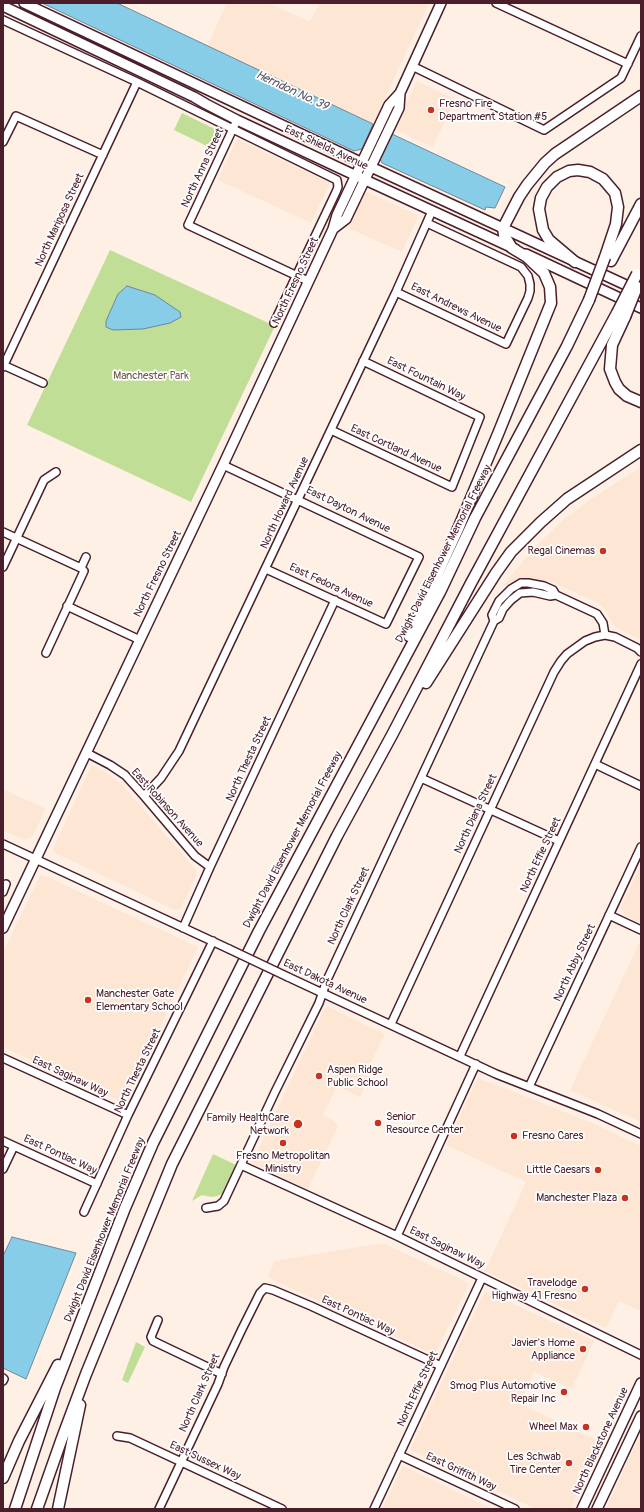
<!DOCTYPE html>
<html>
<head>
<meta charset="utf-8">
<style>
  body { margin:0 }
  #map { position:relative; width:644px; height:1512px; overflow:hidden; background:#fef0e5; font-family:Pangolin,sans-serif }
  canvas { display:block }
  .frame { position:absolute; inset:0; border:4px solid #4a1f2b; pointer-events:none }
</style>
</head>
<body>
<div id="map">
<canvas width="644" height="1512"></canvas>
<div class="frame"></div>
</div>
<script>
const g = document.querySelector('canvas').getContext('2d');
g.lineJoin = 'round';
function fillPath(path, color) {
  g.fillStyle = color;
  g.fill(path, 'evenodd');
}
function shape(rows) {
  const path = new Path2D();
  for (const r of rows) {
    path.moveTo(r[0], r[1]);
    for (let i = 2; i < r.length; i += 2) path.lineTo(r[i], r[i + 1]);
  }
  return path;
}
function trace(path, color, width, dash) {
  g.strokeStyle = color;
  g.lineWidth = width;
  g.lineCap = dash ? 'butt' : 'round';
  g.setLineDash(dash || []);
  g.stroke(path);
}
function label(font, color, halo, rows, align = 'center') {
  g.font = font + ' Pangolin,sans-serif';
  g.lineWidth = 3.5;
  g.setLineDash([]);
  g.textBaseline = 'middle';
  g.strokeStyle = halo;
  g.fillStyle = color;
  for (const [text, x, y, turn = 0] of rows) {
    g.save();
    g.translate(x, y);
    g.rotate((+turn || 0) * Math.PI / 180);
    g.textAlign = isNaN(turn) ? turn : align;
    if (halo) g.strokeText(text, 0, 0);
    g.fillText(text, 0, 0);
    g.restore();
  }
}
const built = shape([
  [227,3,269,3,310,22,320,3,429,3,373,124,207,46],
  [417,81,455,99,433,147,394,129],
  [237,139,330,183,311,223,218,180],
  [367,192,417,215,417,219,402,252,348,228,364,194],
  [641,467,641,640,617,628,612,623,606,610,598,603,552,582,534,578,520,580,503,586,532,550,564,519,591,499],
  [92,765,104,771,123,786,196,870,197,874,180,909,175,910,53,852,53,849],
  [3,789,46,809,32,837,24,840,3,830],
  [641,864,641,923,624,915,624,912,621,907],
  [43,875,198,947,124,1103,3,1047,3,953,40,876],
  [641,939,641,1122,570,1090],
  [328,1007,385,1034,366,1073,370,1075,361,1095,360,1097,337,1086,323,1115,332,1120,338,1126,308,1189,252,1163,325,1008],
  [478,1078,590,1122,641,1146,641,1311,619,1301,606,1328,485,1271,526,1182,446,1145],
  [377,1244,385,1244,469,1283,435,1355,267,1277,275,1261],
  [485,1291,594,1341,572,1389,534,1372,520,1404,601,1442,570,1509,536,1509,410,1450],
  [641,1434,641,1509,606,1509,630,1456],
  [403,1466,430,1479,492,1509,382,1509]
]);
const green = shape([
  [182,113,221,132,213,149,174,130],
  [110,250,275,326,191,502,27,425],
  [213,1154,236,1165,222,1194,217,1196,212,1197,202,1195,192,1201],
  [136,1342,145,1347,128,1383,122,1380]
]);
const water = shape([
  [42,3,117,3,373,124,362,149,354,151,42,3],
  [392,134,505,187,495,208,486,207,485,210,382,163,380,159,392,134],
  [127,286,155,295,180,312,181,317,170,323,143,329,113,330,106,327,106,321,118,294,127,286],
  [12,1237,76,1253,26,1379,3,1368,3,1256,12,1237]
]);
const minor = shape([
  [496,3,628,64],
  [3,20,137,82,337,180,338,187,336,192,274,323],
  [412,66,544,130,621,78,641,36],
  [237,120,188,225,308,281],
  [3,142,16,116,103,155],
  [396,292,506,344,528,298,530,291,530,284,528,276,521,267,427,223],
  [3,365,43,383],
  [3,367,137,82],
  [331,430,452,487,480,417,363,361],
  [223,465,419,557,386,624,266,569],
  [3,532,81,568],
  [3,567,44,480,56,472],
  [521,583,528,583,544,586,553,590,556,595,550,596,533,592,520,593,511,600,503,609,499,618,494,621,492,615,499,601,511,589,521,583],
  [556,595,597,614,603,623,605,635],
  [67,606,140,640],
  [46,653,84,571,81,568,86,557],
  [87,753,110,765,125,775,144,796,195,856,210,867],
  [595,764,641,786],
  [421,778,559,841],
  [144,796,161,778,179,751,396,292,432,211],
  [3,844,229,949],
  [3,892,6,884],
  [609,915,641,930],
  [183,928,210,867,335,600],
  [288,977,496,1074,598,1114,641,1134],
  [391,1024,554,672,561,661,567,654,585,641,595,637,605,635,615,637,637,648,641,652],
  [460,1056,641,664],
  [3,1058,128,1115],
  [529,1087,641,847],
  [3,1141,97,1184],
  [241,1165,397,1236,641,1355],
  [3,1169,14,1146],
  [206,1208,218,1206,224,1201,275,1092,319,1003,327,980,494,621],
  [84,1212,128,1115,213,941],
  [397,1236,476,1064],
  [158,1320,151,1337,153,1341,222,1374],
  [3,1378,4,1379,3,1381],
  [117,1436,130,1438,282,1509],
  [399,1455,515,1509],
  [159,1509,218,1384,224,1367,242,1329,260,1293,265,1288,273,1290,311,1306,441,1366],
  [374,1509,482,1278]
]);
const major = shape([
  [24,3,371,167,641,292],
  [3,6,194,97,206,104,237,120,348,172,515,249],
  [333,229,346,219,399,108,400,93],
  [526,254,641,308],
  [3,928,223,465,333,229,337,215,389,105,400,93,441,3],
  [582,1509,641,1383],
  [597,1509,641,1416]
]);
const highway = shape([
  [611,261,641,204],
  [575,262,549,240,543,230,539,209,541,198,547,187,557,177,569,171,578,170,590,172,603,179,615,193,618,207,616,224,605,257],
  [625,317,612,345,610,369,615,382,619,389,627,396,641,402],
  [409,636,458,529,498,434,551,303,550,287,544,273,527,257,512,248,504,235,503,228,519,197,527,185,545,163,555,154,641,96],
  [426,683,496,573,511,552,541,522,567,499,641,450],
  [3,1478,19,1441,58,1365],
  [15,1509,55,1388,79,1326,125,1208,153,1143,259,931,440,592,475,518,567,346,589,300],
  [37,1509,61,1441,86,1374,172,1164,337,836,392,735,470,585,617,313],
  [58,1509,80,1405]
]);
const minorBridge = shape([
  [229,949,288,977]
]);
const highwayBridge = shape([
  [589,300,605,257],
  [617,313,637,274],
  [625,317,637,287]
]);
const markers = [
  [431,110,4,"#c8321e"],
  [603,551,4,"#c8321e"],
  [88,1000,4,"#c8321e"],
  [319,1076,4,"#c8321e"],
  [378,1123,4,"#c8321e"],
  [298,1124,5,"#c8321e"],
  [514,1136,4,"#c8321e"],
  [283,1143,4,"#c8321e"],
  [598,1170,4,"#c8321e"],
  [625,1198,4,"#c8321e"],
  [585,1289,4,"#c8321e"],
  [583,1349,4,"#c8321e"],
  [564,1392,4,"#c8321e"],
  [586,1427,4,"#c8321e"],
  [569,1463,4,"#c8321e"]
];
const poiNames = [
  ["Fresno Fire",439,104,"left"],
  ["Department Station #5",439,117,"left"],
  ["Regal Cinemas",595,551],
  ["Manchester Gate",96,994,"left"],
  ["Elementary School",96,1007,"left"],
  ["Aspen Ridge",327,1070,"left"],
  ["Public School",327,1083,"left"],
  ["Senior",386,1117,"left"],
  ["Resource Center",386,1130,"left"],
  ["Family HealthCare",289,1118],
  ["Network",289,1131],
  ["Fresno Cares",522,1136,"left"],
  ["Fresno Metropolitan",283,1156,"center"],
  ["Ministry",283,1169,"center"],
  ["Little Caesars",590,1170],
  ["Manchester Plaza",617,1198],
  ["Travelodge",577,1283],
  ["Highway 41 Fresno",577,1296],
  ["Javier's Home",575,1343],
  ["Appliance",575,1356],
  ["Smog Plus Automotive",556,1386],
  ["Repair Inc",556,1399],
  ["Wheel Max",578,1427],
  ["Les Schwab",561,1457],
  ["Tire Center",561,1470]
];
const streetNames = [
  ["East Shields Avenue",326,148,25],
  ["North Anna Street",203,168,-65],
  ["North Mariposa Street",60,220,-65],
  ["North Fresno Street",296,281,-65],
  ["East Andrews Avenue",456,308,26],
  ["East Fountain Way",426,379,26],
  ["East Cortland Avenue",396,449,25],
  ["North Howard Avenue",285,503,-65],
  ["East Dayton Avenue",348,510,26],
  ["Dwight David Eisenhower Memorial Freeway",444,554,-63],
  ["North Fresno Street",158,574,-64],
  ["East Fedora Avenue",331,586,25],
  ["North Thesta Street",249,759,-65],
  ["East Robinson Avenue",167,808,48],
  ["North Diana Street",476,814,-65],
  ["Dwight David Eisenhower Memorial Freeway",293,840,-62],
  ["North Effie Street",541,855,-65],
  ["North Clark Street",349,906,-65],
  ["North Abby Street",575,963,-65],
  ["East Dakota Avenue",325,982,25],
  ["North Thesta Street",138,1071,-64],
  ["East Saginaw Way",70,1077,25],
  ["East Pontiac Way",60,1155,25],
  ["Dwight David Eisenhower Memorial Freeway",105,1230,-68],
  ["East Saginaw Way",447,1248,26],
  ["East Pontiac Way",358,1316,25],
  ["North Effie Street",418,1389,-65],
  ["North Clark Street",200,1393,-66],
  ["North Blackstone Avenue",601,1441,-65],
  ["East Sussex Way",205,1461,25],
  ["East Griffith Way",461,1472,25]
];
const parkNames = [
  ["Manchester Park",151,376]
];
const waterNames = [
  ["Herndon No. 39",292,91,25]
];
fillPath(built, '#fde6d3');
fillPath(green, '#c1de96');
fillPath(water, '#87cde8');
trace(water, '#6f879c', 1);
trace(minor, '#4a1f2b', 10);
trace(major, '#4a1f2b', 12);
trace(highway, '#4a1f2b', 13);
trace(minor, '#fff', 7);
trace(major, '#fff', 9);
trace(highway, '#fff', 10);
trace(minorBridge, '#4a1f2b', 10, []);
trace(highwayBridge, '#4a1f2b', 13, []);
trace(minorBridge, '#fff', 7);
trace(highwayBridge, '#fff', 10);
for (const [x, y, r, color] of markers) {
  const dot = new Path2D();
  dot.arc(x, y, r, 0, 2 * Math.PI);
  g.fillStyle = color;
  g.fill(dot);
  trace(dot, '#fff', 1.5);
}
label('11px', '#4a1f2b', '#fff', poiNames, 'right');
label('11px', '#4a1f2b', '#fff', streetNames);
label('11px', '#6e584b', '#fff', parkNames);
label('italic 12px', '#5c5364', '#fff', waterNames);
</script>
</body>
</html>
